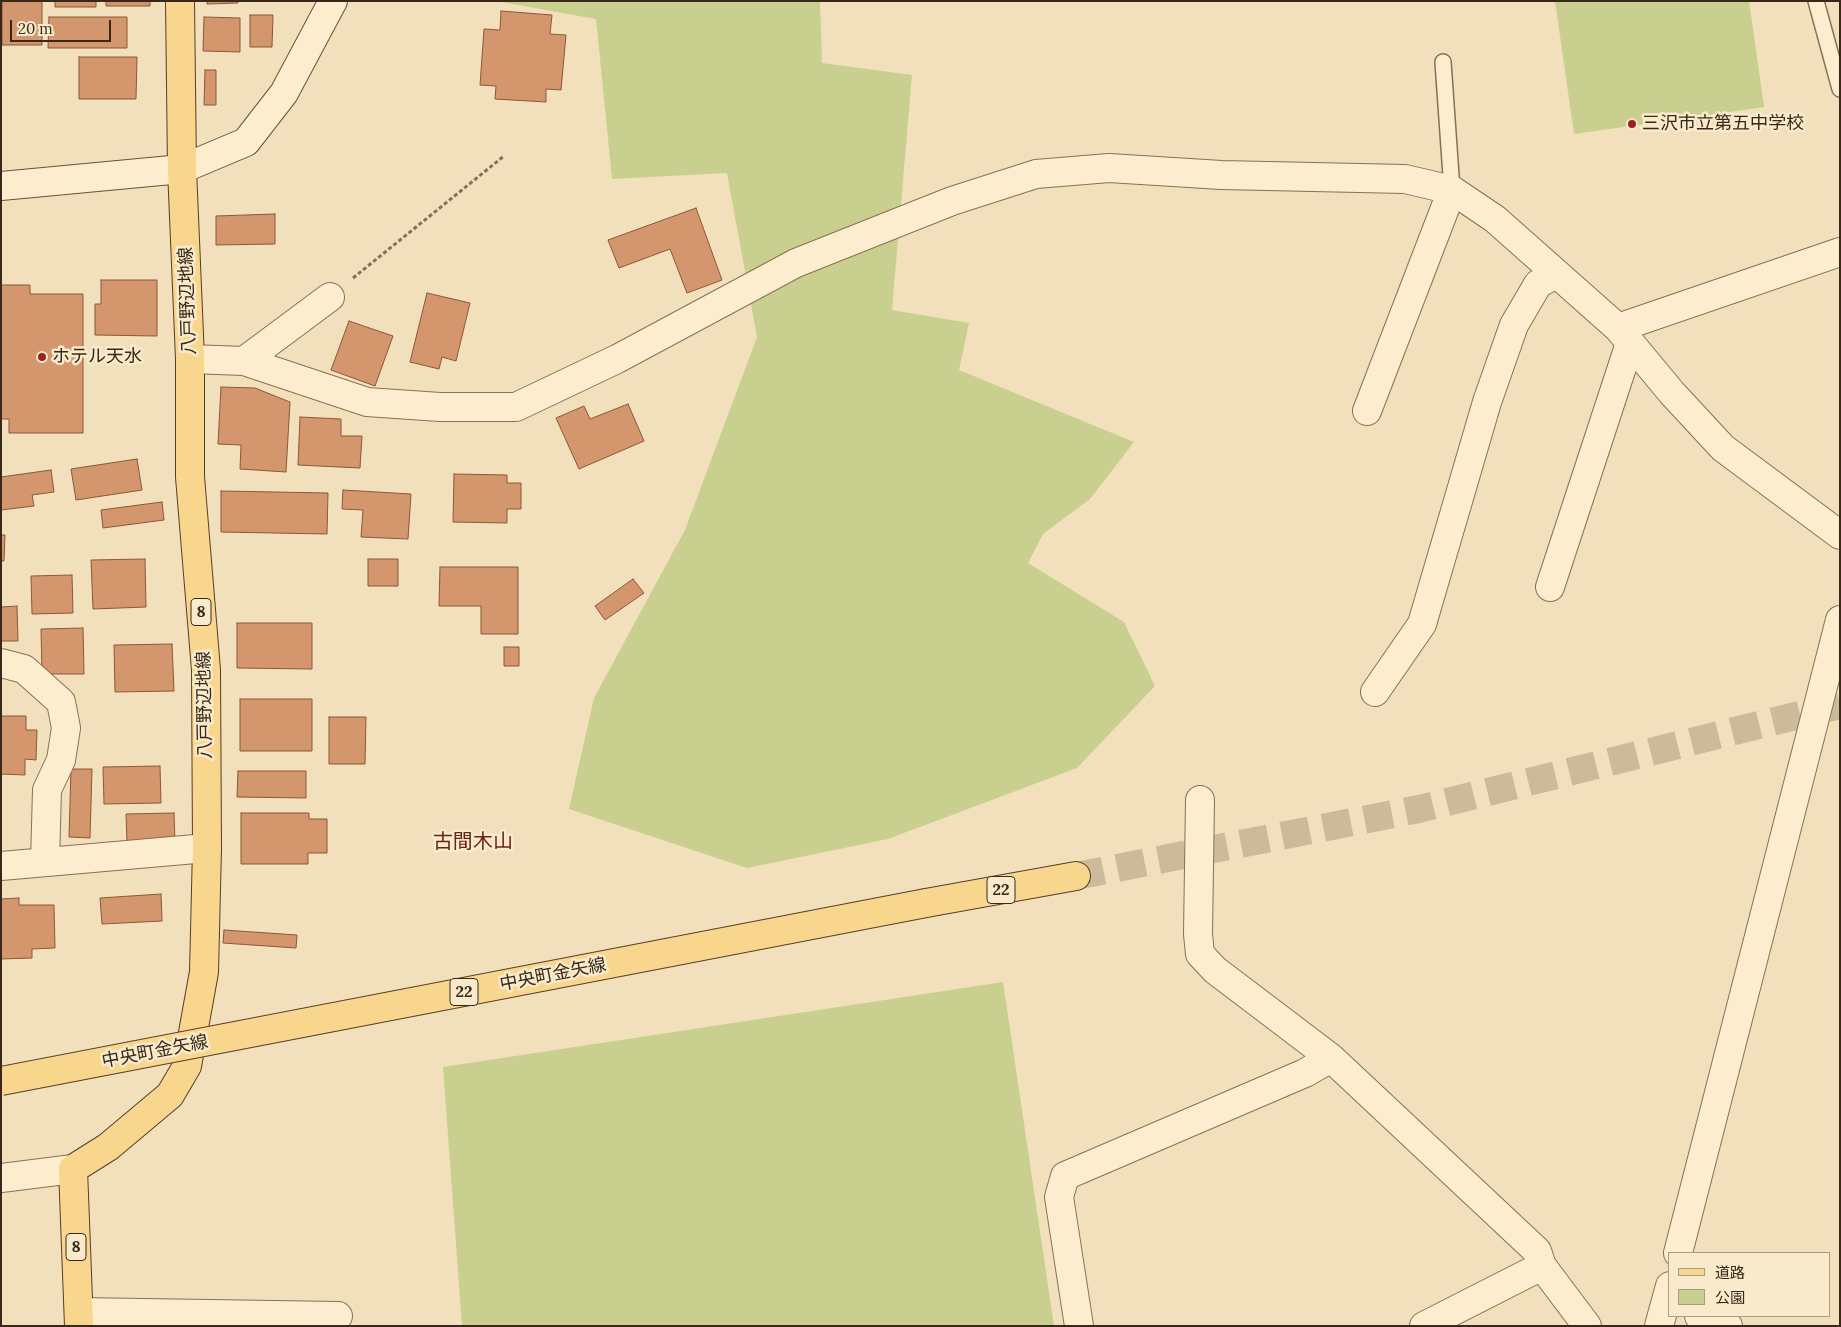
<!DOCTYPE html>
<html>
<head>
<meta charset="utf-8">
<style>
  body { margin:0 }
  #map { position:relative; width:1841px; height:1327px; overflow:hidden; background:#f1e0bb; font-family:Lora,"Noto Sans JP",serif }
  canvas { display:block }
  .frame { position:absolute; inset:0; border:2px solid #37281a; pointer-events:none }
  .legend { position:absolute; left:1668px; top:1252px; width:162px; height:65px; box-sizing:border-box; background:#f8eacb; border:1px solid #ab9c84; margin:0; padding:6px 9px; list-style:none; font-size:15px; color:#37281a }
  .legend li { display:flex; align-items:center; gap:10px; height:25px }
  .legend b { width:25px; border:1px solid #ab9c84 }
  .scale { position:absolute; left:10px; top:20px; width:101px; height:22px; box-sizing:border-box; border:2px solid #37281a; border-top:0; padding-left:6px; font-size:15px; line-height:18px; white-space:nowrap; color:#37281a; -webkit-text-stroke:4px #f8eacb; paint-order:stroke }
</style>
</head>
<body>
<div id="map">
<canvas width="1841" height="1327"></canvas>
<div class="frame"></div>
<ul class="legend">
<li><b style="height:6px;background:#f9d68e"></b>道路</li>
<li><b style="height:14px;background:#c9d08f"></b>公園</li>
</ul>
<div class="scale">20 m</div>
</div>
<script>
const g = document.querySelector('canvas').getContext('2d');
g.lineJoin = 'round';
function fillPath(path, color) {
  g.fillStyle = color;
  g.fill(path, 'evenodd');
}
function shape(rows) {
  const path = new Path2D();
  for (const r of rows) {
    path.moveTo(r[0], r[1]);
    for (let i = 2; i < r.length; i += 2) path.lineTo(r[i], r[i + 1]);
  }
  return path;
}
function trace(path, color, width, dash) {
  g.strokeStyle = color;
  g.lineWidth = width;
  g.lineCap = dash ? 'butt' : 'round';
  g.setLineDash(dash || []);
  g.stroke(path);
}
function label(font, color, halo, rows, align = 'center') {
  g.font = font + ' Lora,"Noto Sans JP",serif';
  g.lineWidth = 5;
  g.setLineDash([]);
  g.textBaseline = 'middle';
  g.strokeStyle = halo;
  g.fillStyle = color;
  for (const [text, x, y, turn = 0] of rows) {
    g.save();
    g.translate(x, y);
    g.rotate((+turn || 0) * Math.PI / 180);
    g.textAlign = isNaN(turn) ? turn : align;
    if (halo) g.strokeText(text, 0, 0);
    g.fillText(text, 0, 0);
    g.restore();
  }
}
const green = shape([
  [496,1,820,1,822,63,912,75,892,310,969,323,959,370,1134,442,1090,499,1043,534,1028,563,1124,622,1155,686,1077,768,888,839,747,868,569,809,594,698,685,530,757,337,727,173,612,179,596,19],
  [1555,1,1749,1,1764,107,1574,134],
  [1003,982,1054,1326,462,1326,443,1067]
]);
const building = shape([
  [2,1,42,1,42,45,2,45,2,1],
  [55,1,96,1,96,7,55,7,55,1],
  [106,1,150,1,150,6,106,6,106,1],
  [207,1,238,1,238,3,207,4,207,1],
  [501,11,552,15,550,34,566,35,561,90,546,89,546,102,495,99,496,86,480,85,484,29,500,30,501,11],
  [250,15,273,15,272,47,250,47,250,15],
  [49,17,127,17,127,48,48,48,49,17],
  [204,17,240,18,240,52,203,51,204,17],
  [79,57,137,57,136,99,79,99,79,57],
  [205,70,216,70,216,105,204,105,205,70],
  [696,208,722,280,687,293,670,249,619,268,608,240,696,208],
  [275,214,275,244,216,245,216,216,275,214],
  [101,280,157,280,157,336,95,335,95,304,101,304,101,280],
  [1,285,30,285,30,294,83,294,83,433,9,433,9,419,1,419,1,285],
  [427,293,470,303,456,361,442,357,439,369,410,362,427,293],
  [349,321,393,336,375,386,331,370,349,321],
  [221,387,255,388,290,402,286,472,240,469,241,445,218,444,221,387],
  [628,404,644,441,579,469,556,418,584,406,590,419,628,404],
  [300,417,341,419,341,436,362,436,360,468,298,465,300,417],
  [137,459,142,490,76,500,71,469,137,459],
  [51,470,54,492,32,495,34,506,1,510,1,477,51,470],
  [454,474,507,475,507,483,521,483,521,509,507,509,507,523,453,522,454,474],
  [343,490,411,494,408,539,361,537,363,510,342,509,343,490],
  [221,491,328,493,327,534,221,532,221,491],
  [162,502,164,520,103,528,101,510,162,502],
  [1,535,5,535,4,561,1,561,1,535],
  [145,559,146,607,93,609,91,560,145,559],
  [368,559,398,559,398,586,368,586,368,559],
  [440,567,518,567,518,634,481,634,481,606,439,606,440,567],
  [72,575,73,613,32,614,31,576,72,575],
  [633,579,644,593,605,620,595,606,633,579],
  [17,606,18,641,1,641,1,607,17,606],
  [237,623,312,623,312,669,237,668,237,623],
  [83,628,84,674,42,674,41,629,83,628],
  [172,644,174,691,115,692,114,645,172,644],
  [504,647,519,647,519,666,504,666,504,647],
  [240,699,312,699,312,751,240,751,240,699],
  [1,716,26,716,26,730,37,730,36,760,25,759,25,775,1,774,1,716],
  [329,717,366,717,365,764,329,764,329,717],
  [160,766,161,803,104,804,103,767,160,766],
  [71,769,92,769,90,838,69,837,71,769],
  [238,771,306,771,306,798,237,797,238,771],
  [174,813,175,841,127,842,126,814,174,813],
  [241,813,309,813,309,819,327,819,327,853,308,853,308,864,241,864,241,813],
  [161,894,162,921,102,924,100,898,161,894],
  [19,898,19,905,54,905,55,948,32,949,32,958,1,959,1,899,19,898],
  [224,930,297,935,296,948,223,943,224,930]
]);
const primaryTunnel = shape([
  [1076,876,1419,809,1840,705]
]);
const path = shape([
  [353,278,504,156]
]);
const lane = shape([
  [1816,1,1840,89],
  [1443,62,1452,190]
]);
const street = shape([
  [1618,328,1840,252],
  [190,359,244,361,367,402,440,407,516,407,617,359,796,263,952,201,1036,174,1109,168,1221,175,1405,179,1452,190,1495,219,1618,328,1672,393,1723,448,1840,535],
  [244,361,330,297],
  [1367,411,1452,190],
  [1550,587,1630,343],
  [1,663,24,669,61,702,66,728,61,760,47,790,45,862],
  [1375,692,1422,624,1487,402,1514,325,1538,284,1556,274],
  [1200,800,1198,934,1200,954,1215,970,1331,1058],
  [1,866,207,848],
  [1,1178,73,1169],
  [1678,1253,1840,620],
  [79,1312,338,1316],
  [1699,1316,1728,1326],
  [1079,1326,1059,1197,1065,1176,1305,1073,1331,1058,1537,1251,1542,1266,1587,1326],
  [1424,1326,1542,1266],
  [1659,1326,1670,1286]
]);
const secondary = shape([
  [1,186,182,169,246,142,284,93,333,1]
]);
const primary = shape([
  [926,903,1076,876],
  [79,1326,73,1169,108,1147,170,1095,187,1066,204,972,207,848,206,670,190,477,190,359,182,169,180,1]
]);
const primaryBridge = shape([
  [1,1081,926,903]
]);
const markers = [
  [1632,124,5,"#9e1f22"],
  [42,357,5,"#9e1f22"]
];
const shields = [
  [201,612,20],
  [1001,890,28],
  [464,992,28],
  [76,1247,20]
];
const shieldNames = [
  ["8",201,612],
  ["22",1001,890],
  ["22",464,992],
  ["8",76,1247]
];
const poiNames = [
  ["三沢市立第五中学校",1642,124],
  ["ホテル天水",52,357]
];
const streetNames = [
  ["八戸野辺地線",188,301,-92],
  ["八戸野辺地線",205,705,-91],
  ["中央町金矢線",553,975,-11],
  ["中央町金矢線",155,1052,-11]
];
const quarterNames = [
  ["古間木山",473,842]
];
fillPath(green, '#c9d08f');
fillPath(building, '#d3966d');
trace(building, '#8b5738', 1);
trace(primaryTunnel, '#ccbb9b', 28, [28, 14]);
trace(lane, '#8a6f54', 18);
trace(street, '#8a6f54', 30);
trace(secondary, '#6b5037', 30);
trace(primary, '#573d29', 30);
trace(path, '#8a6f54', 3, [4, 2.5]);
trace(lane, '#fcedcf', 15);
trace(street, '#fcedcf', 28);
trace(secondary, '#fcedcf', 28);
trace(primary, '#f9d68e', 28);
trace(primaryBridge, '#573d29', 30, []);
trace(primaryBridge, '#f9d68e', 28);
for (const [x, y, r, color] of markers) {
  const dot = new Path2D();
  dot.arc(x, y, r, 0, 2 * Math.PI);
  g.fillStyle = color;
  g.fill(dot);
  trace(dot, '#f8eacb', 2);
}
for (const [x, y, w] of shields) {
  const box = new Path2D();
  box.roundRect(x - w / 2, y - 13.5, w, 27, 4);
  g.fillStyle = '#f8eacb';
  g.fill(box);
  trace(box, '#37281a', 1);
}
label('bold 16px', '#37281a', null, shieldNames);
label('18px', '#37281a', '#f8eacb', poiNames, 'left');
label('18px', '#37281a', '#f8eacb', streetNames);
label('20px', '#682516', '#f8eacb', quarterNames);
</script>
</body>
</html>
